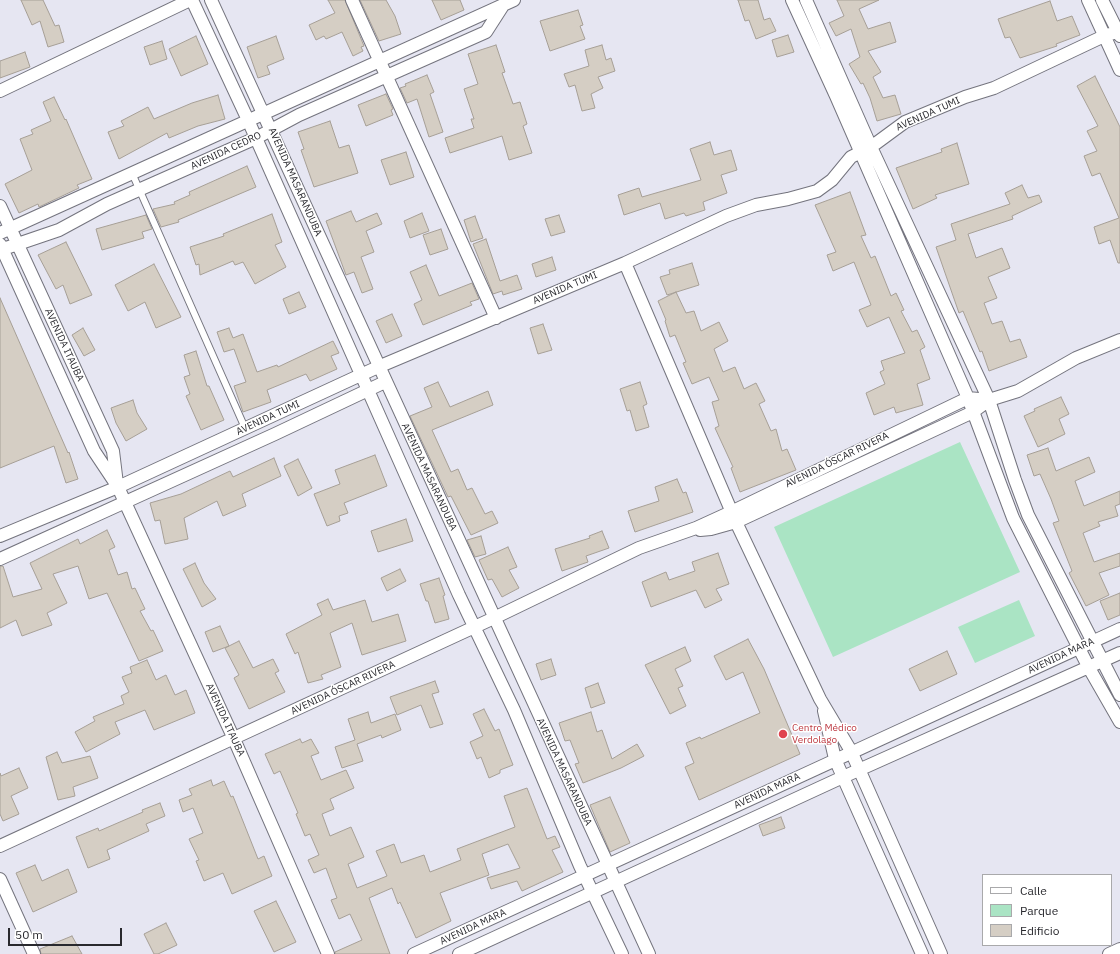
<!DOCTYPE html>
<html>
<head>
<meta charset="utf-8">
<style>
  body { margin:0 }
  #map { position:relative; width:1120px; height:954px; overflow:hidden; background:#e6e6f2; font-family:"IBM Plex Sans",sans-serif }
  canvas { display:block }
  .legend { position:absolute; left:982px; top:874px; width:130px; height:72px; box-sizing:border-box; background:#fff; border:1px solid #a9a9ab; margin:0; padding:5px 7px; list-style:none; font-size:12px; color:#29292e }
  .legend li { display:flex; align-items:center; gap:8px; height:20px }
  .legend b { width:20px; border:1px solid #a9a9ab }
  .scale { position:absolute; left:8px; top:928px; width:114px; height:18px; box-sizing:border-box; border:2px solid #29292e; border-top:0; padding-left:5px; font-size:12px; line-height:14px; white-space:nowrap; color:#29292e; -webkit-text-stroke:3px #fff; paint-order:stroke }
</style>
</head>
<body>
<div id="map">
<canvas width="1120" height="954"></canvas>
<ul class="legend">
<li><b style="height:5px;background:#fff"></b>Calle</li>
<li><b style="height:11px;background:#aae4c4"></b>Parque</li>
<li><b style="height:11px;background:#d5cec4"></b>Edificio</li>
</ul>
<div class="scale">50 m</div>
</div>
<script>
const g = document.querySelector('canvas').getContext('2d');
g.lineJoin = 'round';
function fillPath(path, color) {
  g.fillStyle = color;
  g.fill(path, 'evenodd');
}
function shape(rows) {
  const path = new Path2D();
  for (const r of rows) {
    path.moveTo(r[0], r[1]);
    for (let i = 2; i < r.length; i += 2) path.lineTo(r[i], r[i + 1]);
  }
  return path;
}
function trace(path, color, width, dash) {
  g.strokeStyle = color;
  g.lineWidth = width;
  g.lineCap = dash ? 'butt' : 'round';
  g.setLineDash(dash || []);
  g.stroke(path);
}
function label(font, color, halo, rows, align = 'center') {
  g.font = font + ' "IBM Plex Sans",sans-serif';
  g.lineWidth = 3;
  g.setLineDash([]);
  g.textBaseline = 'middle';
  g.strokeStyle = halo;
  g.fillStyle = color;
  for (const [text, x, y, turn = 0] of rows) {
    g.save();
    g.translate(x, y);
    g.rotate((+turn || 0) * Math.PI / 180);
    g.textAlign = isNaN(turn) ? turn : align;
    if (halo) g.strokeText(text, 0, 0);
    g.fillText(text, 0, 0);
    g.restore();
  }
}
const green = shape([
  [960,442,1020,572,833,657,774,527],
  [1019,600,1035,636,975,663,958,627]
]);
const building = shape([
  [21,0,43,0,55,26,59,25,64,42,48,47,40,21,32,25,21,0],
  [328,0,345,0,364,46,361,47,363,51,353,56,342,32,326,39,324,36,316,40,309,25,335,13,328,0],
  [360,0,386,0,395,16,401,34,379,41,360,0],
  [432,0,460,0,464,10,441,20,432,0],
  [738,0,758,0,764,20,770,18,776,31,756,39,749,20,745,21,738,0],
  [837,0,879,0,859,9,868,29,890,22,896,42,868,51,881,72,873,77,883,98,895,95,901,114,877,121,870,98,863,83,861,84,849,64,860,57,851,29,836,36,829,23,844,16,837,0],
  [1050,1,1057,21,1072,16,1080,35,1056,44,1057,46,1020,58,1010,37,1005,38,998,19,1050,1],
  [578,10,583,25,580,26,585,39,550,51,540,21,578,10],
  [788,35,794,52,777,57,772,40,788,35],
  [196,36,208,64,181,76,169,49,196,36],
  [276,36,284,59,267,66,270,74,258,78,247,47,276,36],
  [162,41,167,59,150,65,144,47,162,41],
  [496,45,505,72,502,73,513,104,520,102,527,124,523,126,532,153,509,160,502,136,450,153,445,138,474,128,471,119,474,119,464,89,478,84,468,54,496,45],
  [602,45,606,60,611,58,615,71,598,77,603,88,591,94,595,108,582,111,575,85,569,87,564,74,589,66,585,50,602,45],
  [25,52,30,67,0,78,0,61,25,52],
  [427,75,434,92,430,94,443,132,429,137,417,99,407,103,400,88,406,86,405,84,427,75],
  [1095,76,1120,127,1120,263,1118,263,1110,240,1099,244,1094,227,1119,218,1100,173,1092,176,1084,156,1097,151,1087,131,1098,126,1077,86,1095,76],
  [386,94,393,109,391,110,393,115,366,126,358,105,386,94],
  [218,95,225,119,198,126,169,138,167,133,119,159,108,132,124,126,121,121,148,107,154,119,192,103,218,95],
  [54,97,65,120,66,119,92,179,77,185,79,188,58,198,39,207,38,204,19,213,5,184,32,170,20,139,33,134,31,130,51,121,43,102,54,97],
  [330,121,339,148,349,145,358,173,314,187,301,150,304,149,298,132,330,121],
  [710,142,714,155,731,150,737,170,721,175,727,193,703,202,705,210,686,216,684,213,665,219,660,203,624,215,618,195,639,188,642,197,701,180,690,149,710,142],
  [957,143,969,184,935,195,937,198,913,209,896,168,942,152,941,149,957,143],
  [406,152,414,177,390,185,381,160,406,152],
  [247,166,256,187,178,220,179,222,161,227,153,209,175,204,174,202,190,195,189,192,247,166],
  [1022,185,1028,198,1039,195,1042,202,1012,216,1013,219,968,234,976,258,1002,248,1010,268,988,277,997,298,984,303,992,324,1002,321,1010,342,1020,339,1027,357,989,371,982,351,980,352,963,311,959,313,936,247,956,240,951,224,1010,204,1005,193,1022,185],
  [850,192,866,235,861,236,871,258,875,256,891,296,896,293,904,310,901,311,912,332,917,330,925,347,920,350,930,379,917,384,923,405,896,413,894,407,874,415,866,393,885,384,880,372,884,370,881,361,905,353,889,317,867,327,859,310,871,305,854,262,833,271,827,255,836,252,815,205,850,192],
  [351,211,356,222,377,213,382,224,366,231,374,252,361,257,373,289,362,293,354,272,346,275,326,221,351,211],
  [422,213,429,231,410,238,404,221,422,213],
  [272,214,282,242,275,245,286,267,255,284,243,262,235,265,233,261,200,275,199,264,196,265,190,247,224,236,223,234,272,214],
  [146,215,152,229,142,232,144,238,102,250,96,229,146,215],
  [559,215,565,232,551,236,545,219,559,215],
  [475,216,483,238,471,242,464,220,475,216],
  [441,229,448,249,430,255,423,235,441,229],
  [486,239,500,281,517,275,522,289,503,295,502,291,493,294,473,244,486,239],
  [66,242,92,295,70,304,63,285,56,289,38,255,66,242],
  [552,257,556,270,536,277,532,264,552,257],
  [692,263,699,285,667,295,660,277,670,274,669,270,692,263],
  [154,264,181,317,156,328,145,302,128,311,115,285,154,264],
  [426,265,439,296,472,283,479,299,470,302,472,305,423,325,414,304,422,300,410,272,426,265],
  [299,292,306,307,289,314,283,299,299,292],
  [676,292,686,313,694,311,701,331,719,322,728,341,714,349,723,372,735,367,744,389,756,383,765,401,759,404,771,431,776,429,782,451,787,449,796,470,740,492,731,468,733,467,715,428,719,426,712,402,719,400,709,377,692,384,683,363,686,362,675,335,670,337,665,321,666,320,658,301,676,292],
  [0,298,68,453,69,452,78,479,66,483,54,446,0,468,0,298],
  [392,314,402,336,386,343,376,321,392,314],
  [543,324,552,350,538,354,530,328,543,324],
  [83,328,95,350,84,356,72,335,83,328],
  [229,328,233,338,243,334,257,372,277,365,278,367,333,341,339,353,331,356,337,369,310,381,306,374,267,390,271,402,243,412,234,386,246,382,234,349,224,352,217,332,229,328],
  [196,351,207,386,209,386,224,420,201,430,186,396,190,394,184,377,190,375,184,355,196,351],
  [438,382,450,407,488,391,493,405,432,430,451,472,458,469,467,490,472,488,485,514,492,511,498,523,471,535,451,496,448,497,410,416,432,407,424,388,438,382],
  [640,382,647,404,643,406,649,427,636,431,630,410,627,411,620,389,640,382],
  [1061,397,1069,414,1059,419,1065,434,1038,447,1024,416,1035,411,1034,409,1061,397],
  [133,400,137,413,147,429,126,441,116,423,111,408,133,400],
  [1048,448,1056,471,1089,457,1095,472,1075,481,1084,506,1120,491,1120,504,1115,506,1118,516,1098,522,1100,526,1083,533,1094,562,1120,553,1120,566,1099,573,1109,595,1086,606,1069,573,1072,571,1053,523,1059,521,1051,499,1040,474,1034,476,1027,455,1048,448],
  [375,455,387,486,344,503,348,513,339,516,340,521,327,526,314,494,340,484,335,470,375,455],
  [274,458,281,476,242,494,246,506,223,516,217,501,184,518,188,539,165,544,160,520,155,521,150,503,181,494,230,471,233,477,274,458],
  [298,459,312,488,298,496,284,466,298,459],
  [677,479,683,493,686,492,693,512,635,532,628,511,659,501,655,487,677,479],
  [406,519,413,541,378,552,371,531,406,519],
  [107,530,115,547,109,550,118,575,127,572,132,589,135,588,145,609,140,611,151,631,153,630,163,651,139,661,107,593,89,599,78,566,53,574,67,603,47,613,52,625,22,636,16,620,0,628,0,566,3,566,13,597,42,589,30,563,78,539,80,544,107,530],
  [602,531,609,548,586,556,588,562,562,571,555,549,590,538,589,536,602,531],
  [481,536,486,554,475,557,467,540,481,536],
  [508,547,517,567,509,570,519,588,502,597,492,579,488,580,479,560,508,547],
  [718,553,729,584,716,589,722,600,705,608,696,590,651,607,642,582,666,572,669,580,695,571,692,562,718,553],
  [195,563,204,583,216,599,202,607,183,569,195,563],
  [400,569,406,581,387,591,381,578,400,569],
  [439,578,445,595,443,596,449,619,435,623,428,601,426,601,420,584,439,578],
  [1120,593,1120,615,1108,620,1100,601,1120,593],
  [328,599,333,610,365,600,372,622,398,614,406,641,362,655,352,623,330,633,341,667,321,675,323,679,308,683,298,652,295,654,286,634,322,615,317,604,328,599],
  [220,626,229,646,213,652,205,632,220,626],
  [748,639,764,669,800,754,699,800,685,767,694,763,686,743,700,737,701,739,760,713,743,672,726,680,714,656,748,639],
  [239,641,253,668,273,659,279,671,275,673,285,692,249,709,234,678,239,675,225,648,239,641],
  [685,647,691,661,675,669,683,686,678,688,686,706,670,714,645,665,685,647],
  [947,651,957,674,920,691,909,669,947,651],
  [551,659,556,675,541,680,536,664,551,659],
  [147,660,156,680,166,675,175,695,186,690,195,713,154,730,145,710,115,722,120,734,86,752,75,732,95,721,93,717,124,704,121,696,129,692,122,677,132,673,130,667,147,660],
  [435,681,439,692,432,694,443,724,430,728,421,705,397,715,390,697,435,681],
  [598,683,605,703,591,708,585,688,598,683],
  [484,709,495,731,499,729,513,765,500,770,500,773,489,778,481,757,477,759,470,742,483,736,473,714,484,709],
  [368,712,371,723,395,714,401,730,382,738,381,735,357,744,363,761,342,768,335,747,355,740,348,719,368,712],
  [591,712,597,732,602,730,612,759,637,744,644,756,621,768,583,783,575,764,579,763,570,740,565,741,559,723,591,712],
  [300,739,302,743,311,739,319,753,311,756,321,780,346,770,354,788,330,799,334,809,322,814,330,836,351,827,364,857,348,864,357,888,387,876,376,851,394,844,401,863,424,855,430,872,461,860,457,849,515,827,504,796,527,788,547,839,555,836,560,847,552,850,563,872,522,891,517,881,491,889,487,878,520,868,508,844,482,854,489,875,440,893,451,921,416,938,400,902,398,904,392,888,369,898,390,954,335,954,335,952,362,940,350,914,339,919,331,900,337,898,326,868,314,873,308,860,319,855,310,834,305,836,296,814,298,813,280,771,274,774,265,754,300,739],
  [57,752,62,763,90,756,98,778,73,787,75,796,58,800,46,757,57,752],
  [19,768,28,788,11,796,19,814,3,821,0,814,0,773,1,776,19,768],
  [211,780,213,786,224,781,231,797,233,796,258,859,264,856,272,876,232,894,223,873,204,881,196,861,199,860,189,839,203,833,193,808,183,812,179,800,192,795,189,789,211,780],
  [610,797,630,843,610,852,590,805,610,797],
  [160,803,165,816,146,824,149,831,107,850,110,859,88,868,76,837,98,828,99,831,143,812,142,810,160,803],
  [781,817,785,828,763,836,759,825,781,817],
  [35,865,42,881,68,869,77,892,33,912,16,873,35,865],
  [276,901,296,942,274,952,254,911,276,901],
  [166,923,177,945,158,954,154,954,144,934,166,923],
  [72,936,82,954,41,954,40,949,72,936]
]);
const service = shape([
  [132,173,245,428]
]);
const minor = shape([
  [192,0,248,120,459,595,514,710,580,866,622,954],
  [211,0,649,954],
  [352,0,496,318],
  [792,0,836,96,968,398,1013,518,1089,668,1120,722],
  [806,0,871,147,989,400,1015,480,1028,515,1120,695],
  [1088,0,1120,70],
  [1102,0,1120,36],
  [0,91,190,0],
  [0,206,113,451,117,484],
  [0,233,514,0],
  [0,244,94,451,118,487,234,739,328,954],
  [0,250,59,230,107,204,256,138,299,115,486,32,504,4],
  [625,263,736,522,820,699,851,751,941,954],
  [700,530,711,529,736,522,973,412,989,400,1018,391,1076,358,1120,340],
  [0,536,118,487,378,367,625,263,726,216,756,205,788,199,817,191,832,180,851,157,871,147,905,122,965,97,994,88,1104,36,1120,31],
  [0,559,275,434,385,382],
  [824,711,835,759,843,777,922,954],
  [0,846,494,618,639,548,696,528,731,512,968,398,989,400],
  [0,879,34,954],
  [414,954,1120,629],
  [459,954,843,777,1120,653],
  [1109,954,1120,949]
]);
const markers = [
  [783,734,5,"#e0444e"]
];
const streetNames = [
  ["AVENIDA TUMI",928,114,-24],
  ["AVENIDA CEDRO",226,151,-25],
  ["AVENIDA MASARANDUBA",295,182,66],
  ["AVENIDA TUMI",565,288,-23],
  ["AVENIDA ITAUBA",64,345,65],
  ["AVENIDA TUMI",268,418,-25],
  ["AVENIDA ÓSCAR RIVERA",837,460,-26],
  ["AVENIDA MASARANDUBA",429,477,65],
  ["AVENIDA MARA",1061,656,-25],
  ["AVENIDA ÓSCAR RIVERA",343,688,-25],
  ["AVENIDA ITAUBA",225,720,65],
  ["AVENIDA MASARANDUBA",564,772,65],
  ["AVENIDA MARA",767,791,-25],
  ["AVENIDA MARA",473,927,-25]
];
const healthNames = [
  ["Centro Médico",792,728],
  ["Verdolago",792,740]
];
fillPath(green, '#aae4c4');
fillPath(building, '#d5cec4');
trace(building, '#a69f96', 1);
trace(service, '#74747e', 8);
trace(minor, '#74747e', 14);
trace(service, '#fff', 6);
trace(minor, '#fff', 12);
for (const [x, y, r, color] of markers) {
  const dot = new Path2D();
  dot.arc(x, y, r, 0, 2 * Math.PI);
  g.fillStyle = color;
  g.fill(dot);
  trace(dot, '#fff', 1.5);
}
label('10px', '#29292e', '#fff', streetNames);
label('10px', '#be3a42', '#fff', healthNames, 'left');
</script>
</body>
</html>
